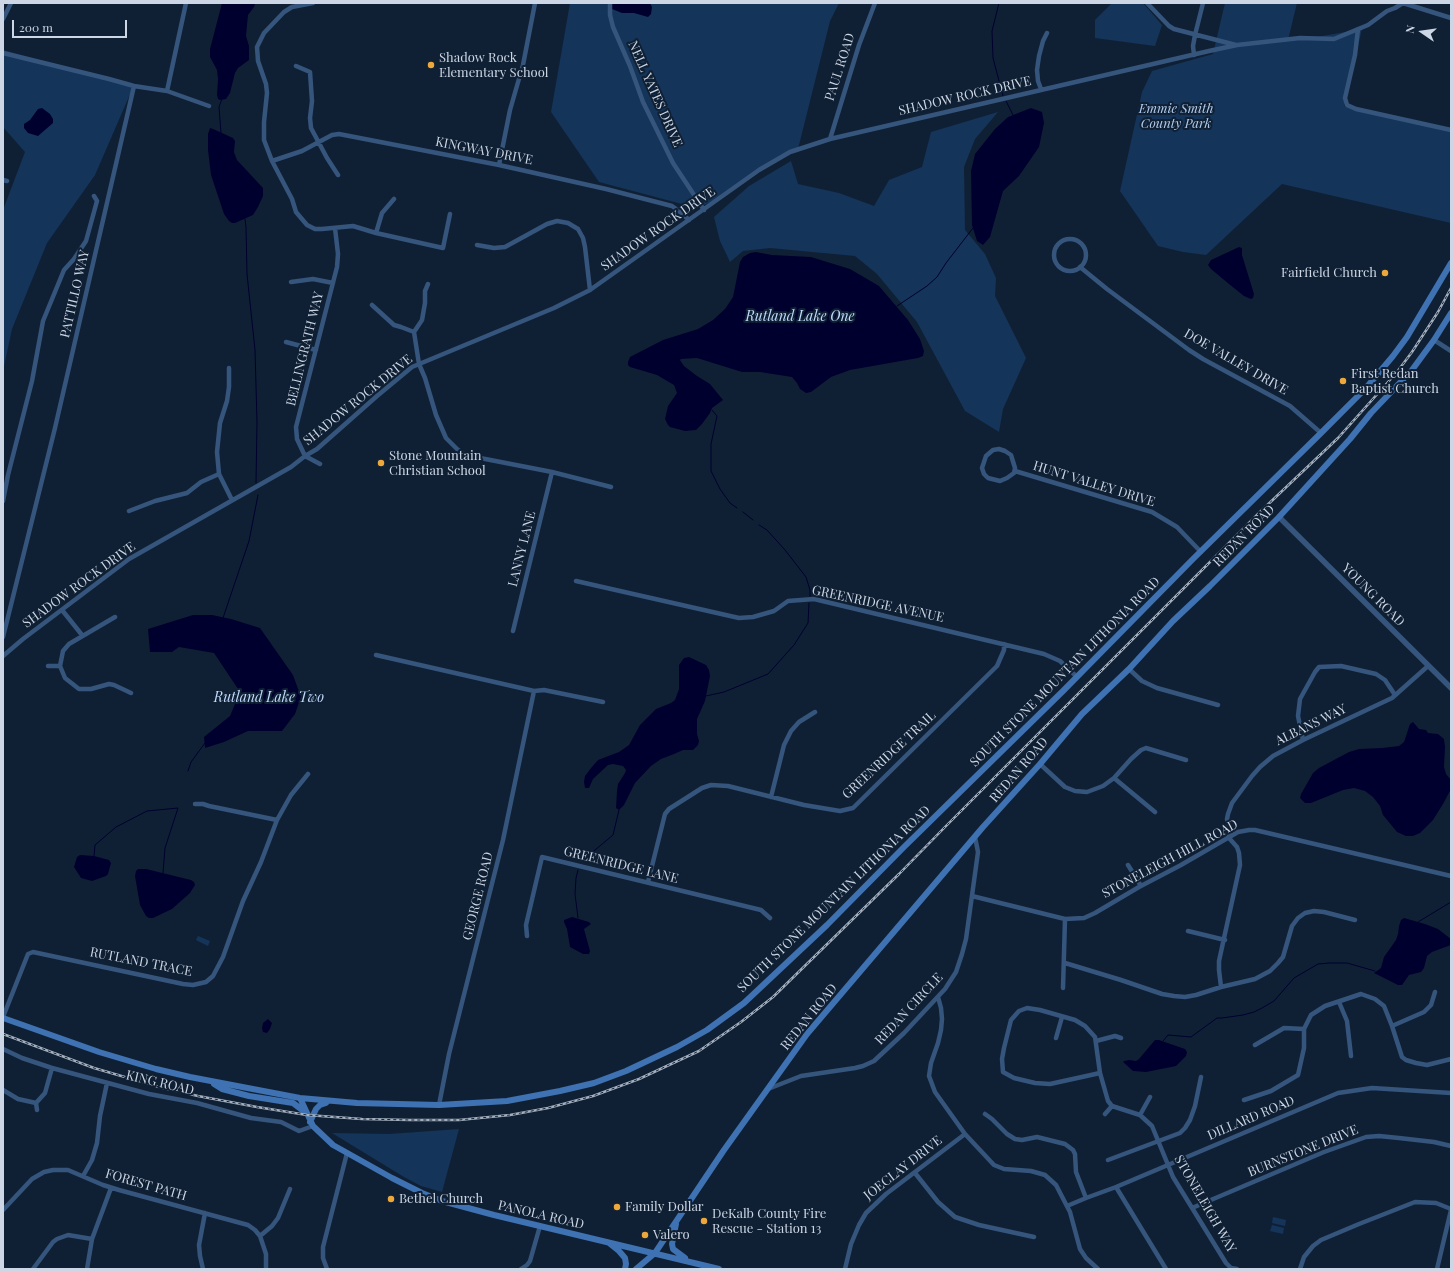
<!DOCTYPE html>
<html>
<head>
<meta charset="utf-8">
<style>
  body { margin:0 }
  #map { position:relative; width:1454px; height:1272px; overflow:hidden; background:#102034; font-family:"Playfair Display",serif }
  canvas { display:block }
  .frame { position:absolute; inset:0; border:4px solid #ccd6e4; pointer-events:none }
  .north { position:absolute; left:1402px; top:12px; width:40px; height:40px; -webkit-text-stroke:3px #102034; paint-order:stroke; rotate:283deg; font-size:11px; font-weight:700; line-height:16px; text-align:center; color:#ccd6e4 }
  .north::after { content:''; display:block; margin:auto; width:14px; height:18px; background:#ccd6e4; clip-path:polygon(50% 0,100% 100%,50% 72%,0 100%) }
  .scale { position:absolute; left:12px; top:20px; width:115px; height:18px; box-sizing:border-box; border:2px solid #ccd6e4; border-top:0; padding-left:5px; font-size:12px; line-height:14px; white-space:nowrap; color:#ccd6e4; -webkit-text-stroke:3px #102034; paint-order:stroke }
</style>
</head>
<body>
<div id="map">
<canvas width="1454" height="1272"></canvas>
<div class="frame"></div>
<div class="north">N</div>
<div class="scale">200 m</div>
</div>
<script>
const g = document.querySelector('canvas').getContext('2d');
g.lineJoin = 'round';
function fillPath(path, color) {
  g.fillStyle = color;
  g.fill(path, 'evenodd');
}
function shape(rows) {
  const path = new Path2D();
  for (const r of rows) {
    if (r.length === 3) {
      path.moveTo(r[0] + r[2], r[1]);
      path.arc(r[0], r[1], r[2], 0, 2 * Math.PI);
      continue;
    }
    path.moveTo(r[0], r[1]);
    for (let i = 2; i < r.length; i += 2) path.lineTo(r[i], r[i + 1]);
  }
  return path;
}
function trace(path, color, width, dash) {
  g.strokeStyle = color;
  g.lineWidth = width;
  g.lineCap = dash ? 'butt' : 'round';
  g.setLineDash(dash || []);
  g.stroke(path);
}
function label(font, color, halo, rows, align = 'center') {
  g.font = font + ' "Playfair Display",serif';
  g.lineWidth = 4;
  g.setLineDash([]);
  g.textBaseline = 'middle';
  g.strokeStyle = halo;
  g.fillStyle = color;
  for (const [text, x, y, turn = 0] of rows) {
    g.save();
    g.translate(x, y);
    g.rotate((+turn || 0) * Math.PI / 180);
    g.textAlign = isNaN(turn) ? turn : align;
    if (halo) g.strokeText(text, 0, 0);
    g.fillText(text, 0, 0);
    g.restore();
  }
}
const green = shape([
  [570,3,839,3,830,21,798,149,770,165,718,199,697,208,599,182,551,112],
  [1112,3,1143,3,1162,25,1155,46,1095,38,1095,20],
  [1225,3,1297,3,1288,40,1311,38,1362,29,1344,106,1451,130,1451,223,1282,184,1206,255,1183,252,1158,246,1120,191,1142,92,1152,71,1213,54],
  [3,50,134,85,95,175,47,243,12,329,3,371,3,210,25,152,3,127],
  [998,112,975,139,964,167,965,230,985,254,996,278,995,296,1026,358,1003,409,999,432,965,411,917,322,877,274,855,256,770,248,743,251,730,262,720,241,714,217,749,186,791,161,798,184,839,193,874,206,889,180,922,167,931,132],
  [198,936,210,941,208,946,196,940],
  [459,1129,442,1192,421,1186,404,1177,332,1133,389,1134],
  [1273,1217,1286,1220,1285,1226,1272,1223],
  [1272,1225,1284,1228,1283,1234,1270,1231]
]);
const water = shape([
  [222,3,254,3,255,4,254,7,248,15,246,36,249,46,249,60,238,68,235,73,230,93,226,99,220,100,218,99,217,95,218,79,217,70,210,57,210,49],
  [612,3,650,3,652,7,651,14,648,17,634,13,622,13,612,9],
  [42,108,50,114,53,119,53,123,38,136,28,133,24,128,24,124,30,120,38,109],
  [1031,108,1042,112,1044,123,1039,147,1019,176,1003,191,990,237,983,245,977,241,972,225,971,171,975,154,995,129,1008,117],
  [210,128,213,129,233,138,235,141,234,152,237,160,263,188,263,196,258,207,253,215,235,223,232,223,229,221,224,214,211,175,208,150,208,134],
  [1239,247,1242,248,1242,255,1254,294,1253,298,1251,299,1244,296,1229,284,1211,269,1208,265,1211,260],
  [756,252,772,255,811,257,850,269,862,276,879,286,908,320,920,339,924,351,923,356,918,358,850,370,831,377,811,392,806,393,800,389,797,383,792,377,760,372,742,372,697,358,681,359,680,360,684,366,697,376,710,384,723,400,712,408,710,413,702,424,696,430,685,431,670,427,668,425,665,419,668,406,677,393,674,385,657,375,630,367,628,365,628,362,630,357,663,340,698,329,713,320,725,309,733,297,740,262,743,257,750,253],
  [193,615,212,615,231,619,260,628,293,675,301,697,295,714,282,731,248,731,224,742,205,748,204,737,230,716,240,692,214,653,179,647,172,652,150,652,148,629],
  [689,657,706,665,709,670,710,676,705,701,697,719,697,734,699,741,698,745,693,750,683,750,674,754,661,759,651,766,635,783,624,805,619,810,616,808,617,791,618,784,625,773,626,770,623,766,613,764,608,765,593,779,589,788,585,788,584,782,585,776,591,768,598,760,619,752,629,745,640,725,656,709,671,703,675,700,679,689,679,665,684,658],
  [1413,722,1419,729,1426,730,1428,733,1438,734,1444,739,1445,747,1444,767,1446,774,1451,780,1451,789,1443,804,1433,820,1420,833,1413,836,1406,836,1397,832,1383,815,1380,806,1373,797,1365,791,1354,788,1343,790,1311,803,1305,803,1300,798,1301,794,1313,773,1319,768,1349,752,1359,749,1382,748,1399,746,1404,742,1410,724],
  [80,855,94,856,109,860,111,863,108,874,106,876,92,881,81,878,74,867,77,857],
  [138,869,146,869,191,880,194,882,195,885,190,893,172,909,153,918,149,918,146,916,140,905,135,876,136,871],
  [572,917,589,922,591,924,584,929,590,951,589,954,583,954,570,947,567,929,564,922,564,920],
  [1404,918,1425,924,1438,929,1451,939,1451,945,1432,952,1427,956,1424,968,1421,972,1409,975,1402,985,1398,985,1374,973,1381,968,1384,957,1396,940,1398,934,1399,926,1401,920],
  [268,1019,272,1023,270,1029,267,1033,263,1032,262,1028,263,1023],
  [1155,1040,1159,1040,1185,1049,1187,1052,1186,1056,1176,1066,1146,1072,1133,1071,1123,1062,1124,1061,1129,1060,1136,1061,1139,1059]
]);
const stream = shape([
  [999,3,992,31,993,58,1003,96],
  [1006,101,1013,115],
  [221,133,219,107,222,99],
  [245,219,246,227,247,274,255,350,257,422,256,483],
  [897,306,927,286,937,277,946,263,973,228],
  [712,410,717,416,711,444,711,471,720,489,730,503,737,508],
  [743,512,753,520],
  [759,525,767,530,785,550,806,577,810,590,810,596],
  [223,618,249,541,258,495],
  [706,696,724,692,768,674,794,645,808,623,809,603],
  [188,771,191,762,205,743],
  [94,856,95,845,116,827,147,811,178,808,165,848,163,873],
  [584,861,589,855,613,835,619,810],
  [578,918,575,894,576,878,578,870],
  [1418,922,1451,902],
  [1163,1041,1168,1035,1191,1037,1217,1018,1222,1018,1243,1015,1254,1012,1262,1008,1274,1001,1294,978,1318,964,1329,963,1347,963,1375,971]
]);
const minor = shape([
  [313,3,292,7,284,12,264,33,257,47,258,61,266,84,267,93,264,122,264,140,272,161,292,199,296,212,307,225,315,229,322,229,353,226,376,233,443,248,450,214],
  [610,3,610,15,613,27,630,66,643,102,673,163,704,210],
  [1147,3,1169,26,1174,29,1236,45],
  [1403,3,1451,18],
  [3,19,11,3],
  [1358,29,1355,55,1345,98,1347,105,1356,109,1451,130],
  [3,53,109,79,134,86,167,91,209,106],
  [1194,55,1193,46,1195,35,1203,3],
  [296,66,310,72,312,101,310,118,311,128,327,158,338,175],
  [1041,89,1038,81,1037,70,1039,56,1043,41,1047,33],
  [167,91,186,3],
  [830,139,859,45,875,3],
  [272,161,302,151,332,135,339,134,499,165,606,189,672,206,679,211,689,220],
  [499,165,510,110,523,65,535,3],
  [3,180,7,181],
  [376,233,382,213,394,199],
  [1070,255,16],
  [477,245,494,248,505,247,547,224,557,221,568,223,578,229,583,238,585,247,590,290],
  [1080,267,1107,289,1189,350,1203,359,1290,406,1321,433],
  [291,282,313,279,333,283],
  [372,305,394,325,401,327,414,332,419,364,425,378,436,415,446,438,457,449,464,454,475,457,552,472,611,487],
  [414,332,422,320,425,303,425,291,428,284],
  [1434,340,1451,351],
  [286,342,316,350],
  [229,368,229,387,227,401,220,423,217,452,219,474,232,500],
  [999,449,1005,451,1011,455,1015,468,1014,473,1007,478,1000,481,988,478,984,474,982,468,986,456,993,450,999,449],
  [320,464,305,456,297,439,296,427,337,267,338,254,335,228],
  [1015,471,1152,512,1177,527,1201,552],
  [3,501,8,475,32,381,43,321,64,270,74,259,86,241,97,201,94,196],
  [129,511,155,501,187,493,201,482,219,474],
  [576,581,739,618,753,617,774,611,788,601,814,599,1044,654,1060,661,1077,677],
  [62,610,82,635],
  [115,617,69,644,63,651,60,666,65,678,79,689,91,689,109,684,114,685,131,693],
  [513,631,552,472],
  [3,637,55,428,134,86],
  [376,655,534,691],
  [3,656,23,639,129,559,291,467,305,456,317,449,377,396,412,367,554,308,590,290,759,170,790,152,830,139,1209,51,1237,45,1300,38,1334,39,1368,25,1387,11,1395,8,1403,3],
  [48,666,60,666],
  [1129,669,1142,681,1157,688,1218,705],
  [1303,740,1298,716,1300,699,1315,672,1319,667,1341,666,1376,674,1385,680,1395,695],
  [1040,764,1065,787,1075,791,1087,792,1103,786,1114,778,1131,759,1141,750,1146,748,1186,760],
  [1114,778,1155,812],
  [771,797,784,745,791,731,799,722,815,712],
  [195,804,203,804,209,806,277,820],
  [1128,865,1141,886],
  [648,882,665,814,669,809,702,788,711,785,728,786,804,805,840,811,853,808,997,666,1004,650,1004,644],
  [972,896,1065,919,1084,918,1095,913,1139,887,1181,865,1238,832,1249,830,1255,830,1451,876],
  [1188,931,1225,940],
  [527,936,526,925,542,857,761,910,770,918],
  [1065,963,1121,980,1162,994,1174,996,1185,997,1196,995,1221,987,1255,979,1270,971,1278,963,1283,957,1292,926,1298,918,1305,913,1314,911,1324,912,1355,920],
  [1221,987,1219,970,1219,961,1240,865,1239,853,1237,847,1229,838,1227,819,1228,814,1232,803,1252,776,1260,767,1273,756,1303,740,1392,698,1428,666],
  [1063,988,1065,919],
  [938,997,941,1008,942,1019,941,1030,938,1043,931,1063,929,1076,935,1092,965,1134,994,1165,1004,1169,1031,1171,1045,1175,1056,1185,1070,1212,1080,1249,1086,1258,1098,1269],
  [1339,1002,1347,1021,1351,1056],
  [3,1017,28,954,33,952,183,984,193,985,206,982,213,976,223,957,243,901,261,862,277,820,291,795,308,774],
  [1392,1026,1424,1012,1431,1005,1435,992],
  [1056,1038,1062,1017],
  [1096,1041,1115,1036,1121,1038],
  [1255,1045,1284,1028,1304,1029],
  [3,1049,22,1058,52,1068,149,1094,197,1103,251,1118,281,1122,299,1131,313,1126],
  [1100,1073,1050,1084,1035,1083,1014,1078,1003,1072,1002,1059,1004,1048,1011,1020,1019,1011,1027,1008,1040,1010,1075,1020,1085,1026,1095,1037,1100,1073,1108,1101,1112,1106,1140,1115,1152,1126,1173,1177,1226,1263,1231,1268,1237,1269],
  [768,1089,801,1076,855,1068,863,1066,874,1061,904,1033,945,989,956,972,962,954,966,939,978,852,975,837],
  [3,1090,18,1099,36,1103],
  [1244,1100,1271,1091,1298,1075,1304,1048,1304,1029,1311,1015,1325,1006,1361,994,1375,999,1384,1006,1392,1026,1402,1057,1406,1060,1416,1063,1427,1065,1451,1059],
  [36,1103,45,1093,52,1068],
  [36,1103,37,1110],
  [439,1105,449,1054,503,840,534,691,544,690,603,702],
  [985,1114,992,1119,1007,1134,1015,1139,1022,1140,1037,1137,1065,1144,1073,1150,1075,1154,1076,1172,1086,1198],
  [1105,1114,1112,1106],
  [1140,1115,1150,1097],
  [1108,1160,1180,1133,1185,1128,1190,1120,1195,1106,1201,1077],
  [915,1173,938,1202,955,1217,979,1225,1034,1237],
  [83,1176,92,1160,97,1143,100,1116,107,1083],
  [1116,1187,1166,1269],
  [1067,1206,1086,1198,1116,1187,1338,1093,1372,1088,1451,1093],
  [1192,1208,1324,1152,1366,1137,1379,1136,1399,1138,1434,1142,1451,1146],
  [3,1210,32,1179,44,1172,53,1170,68,1170,103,1185,119,1190,248,1225,255,1230,260,1236,266,1254,266,1269],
  [260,1236,272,1226,278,1218,290,1189],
  [33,1269,53,1242,57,1239,68,1235,92,1239],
  [87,1269,92,1239,111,1188],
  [203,1269,200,1256,199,1245,205,1213],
  [327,1269,323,1258,323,1247,347,1153],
  [521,1269,527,1265,530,1261,540,1226],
  [845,1269,851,1244,859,1225,866,1213,886,1194,965,1134],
  [1300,1269,1304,1257,1313,1246,1321,1240,1359,1224,1415,1202,1436,1203,1451,1209],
  [1437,1269,1451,1210]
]);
const tertiary = shape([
  [1279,517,1451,688]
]);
const secondary = shape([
  [3,1018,99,1052,156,1069,190,1077,300,1098,357,1103,439,1105,507,1101,560,1091,594,1083,626,1071,677,1047,707,1030,744,1003,827,925,904,847,1063,691,1193,559,1321,433,1366,388,1393,356,1407,337,1451,263],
  [214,1084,222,1089,249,1096,293,1103,305,1112],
  [300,1098,313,1126,333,1145,392,1178,422,1193,442,1201,494,1215,719,1269],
  [310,1122,316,1109,320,1105,326,1103],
  [676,1224,672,1244,673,1249,685,1258],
  [609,1243,619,1251,625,1258,626,1264,625,1269],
  [636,1269,655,1253,661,1244,724,1150,807,1034,983,827,1040,764,1082,714,1129,669,1173,621,1210,586,1279,517,1350,439,1371,413,1412,370,1434,340,1451,313]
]);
const rail = shape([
  [3,1034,94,1068,159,1087,198,1096,257,1107,307,1115,362,1119,410,1120,459,1120,510,1115,548,1108,593,1096,639,1079,699,1051,741,1022,773,997,899,874,946,826,1261,511,1338,438,1397,372,1412,352,1438,312,1451,288]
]);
const markers = [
  [431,65,4,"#eda83b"],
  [1385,273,4,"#eda83b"],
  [1343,381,4,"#eda83b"],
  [381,463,4,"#eda83b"],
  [391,1199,4,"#eda83b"],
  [617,1207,4,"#eda83b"],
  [704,1221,4,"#eda83b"],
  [645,1235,4,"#eda83b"]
];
const poiNames = [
  ["Shadow Rock",439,58],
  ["Elementary School",439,73],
  ["Fairfield Church",1377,273,"right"],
  ["First Redan",1351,374],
  ["Baptist Church",1351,389],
  ["Stone Mountain",389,456],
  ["Christian School",389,471],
  ["Bethel Church",399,1199],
  ["Family Dollar",625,1207],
  ["DeKalb County Fire",712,1214],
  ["Rescue - Station 13",712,1229],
  ["Valero",653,1235]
];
const streetNames = [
  ["PAUL ROAD",840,67,-72],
  ["NELL YATES DRIVE",655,94,66],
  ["SHADOW ROCK DRIVE",965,96,-13],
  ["KINGWAY DRIVE",484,151,11],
  ["SHADOW ROCK DRIVE",658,229,-35],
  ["PATTILLO WAY",75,294,-77],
  ["BELLINGRATH WAY",305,349,-76],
  ["DOE VALLEY DRIVE",1236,362,30],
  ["SHADOW ROCK DRIVE",358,400,-39],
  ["HUNT VALLEY DRIVE",1094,484,17],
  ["REDAN ROAD",1244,536,-45],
  ["LANNY LANE",522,549,-76],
  ["SHADOW ROCK DRIVE",79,585,-36],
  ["YOUNG ROAD",1373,595,45],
  ["GREENRIDGE AVENUE",878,604,12],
  ["SOUTH STONE MOUNTAIN LITHONIA ROAD",1065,672,-45],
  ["ALBANS WAY",1311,725,-26],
  ["GREENRIDGE TRAIL",889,755,-43],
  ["REDAN ROAD",1019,770,-49],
  ["STONELEIGH HILL ROAD",1170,859,-28],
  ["GREENRIDGE LANE",621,865,14],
  ["GEORGE ROAD",478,896,-76],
  ["SOUTH STONE MOUNTAIN LITHONIA ROAD",834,899,-44],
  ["RUTLAND TRACE",141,962,11],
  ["REDAN CIRCLE",909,1009,-47],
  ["REDAN ROAD",809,1017,-51],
  ["KING ROAD",160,1083,13],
  ["DILLARD ROAD",1251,1118,-23],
  ["BURNSTONE DRIVE",1303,1151,-22],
  ["JOECLAY DRIVE",903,1168,-38],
  ["FOREST PATH",146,1185,16],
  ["STONELEIGH WAY",1205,1204,60],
  ["PANOLA ROAD",541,1215,13]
];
const parkNames = [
  ["Emmie Smith",1176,109],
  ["County Park",1176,124]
];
const waterNames = [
  ["Rutland Lake One",800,317],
  ["Rutland Lake Two",269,698]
];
fillPath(green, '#14345a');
fillPath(water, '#00002f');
trace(stream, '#00002f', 1);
trace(minor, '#35557d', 4.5);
trace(tertiary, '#35557d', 5.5);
trace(secondary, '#3f72b2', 6);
trace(rail, '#a3afbe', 2.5);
trace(rail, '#102034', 1, [3]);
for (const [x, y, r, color] of markers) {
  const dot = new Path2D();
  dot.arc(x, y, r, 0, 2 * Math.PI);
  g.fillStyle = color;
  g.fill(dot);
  trace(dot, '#102034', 1.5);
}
label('13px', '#ccd6e4', '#102034', poiNames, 'left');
label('13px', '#ccd6e4', '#102034', streetNames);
label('italic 13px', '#b1ccee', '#102034', parkNames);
label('italic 14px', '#c0dbfd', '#102034', waterNames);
</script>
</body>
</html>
